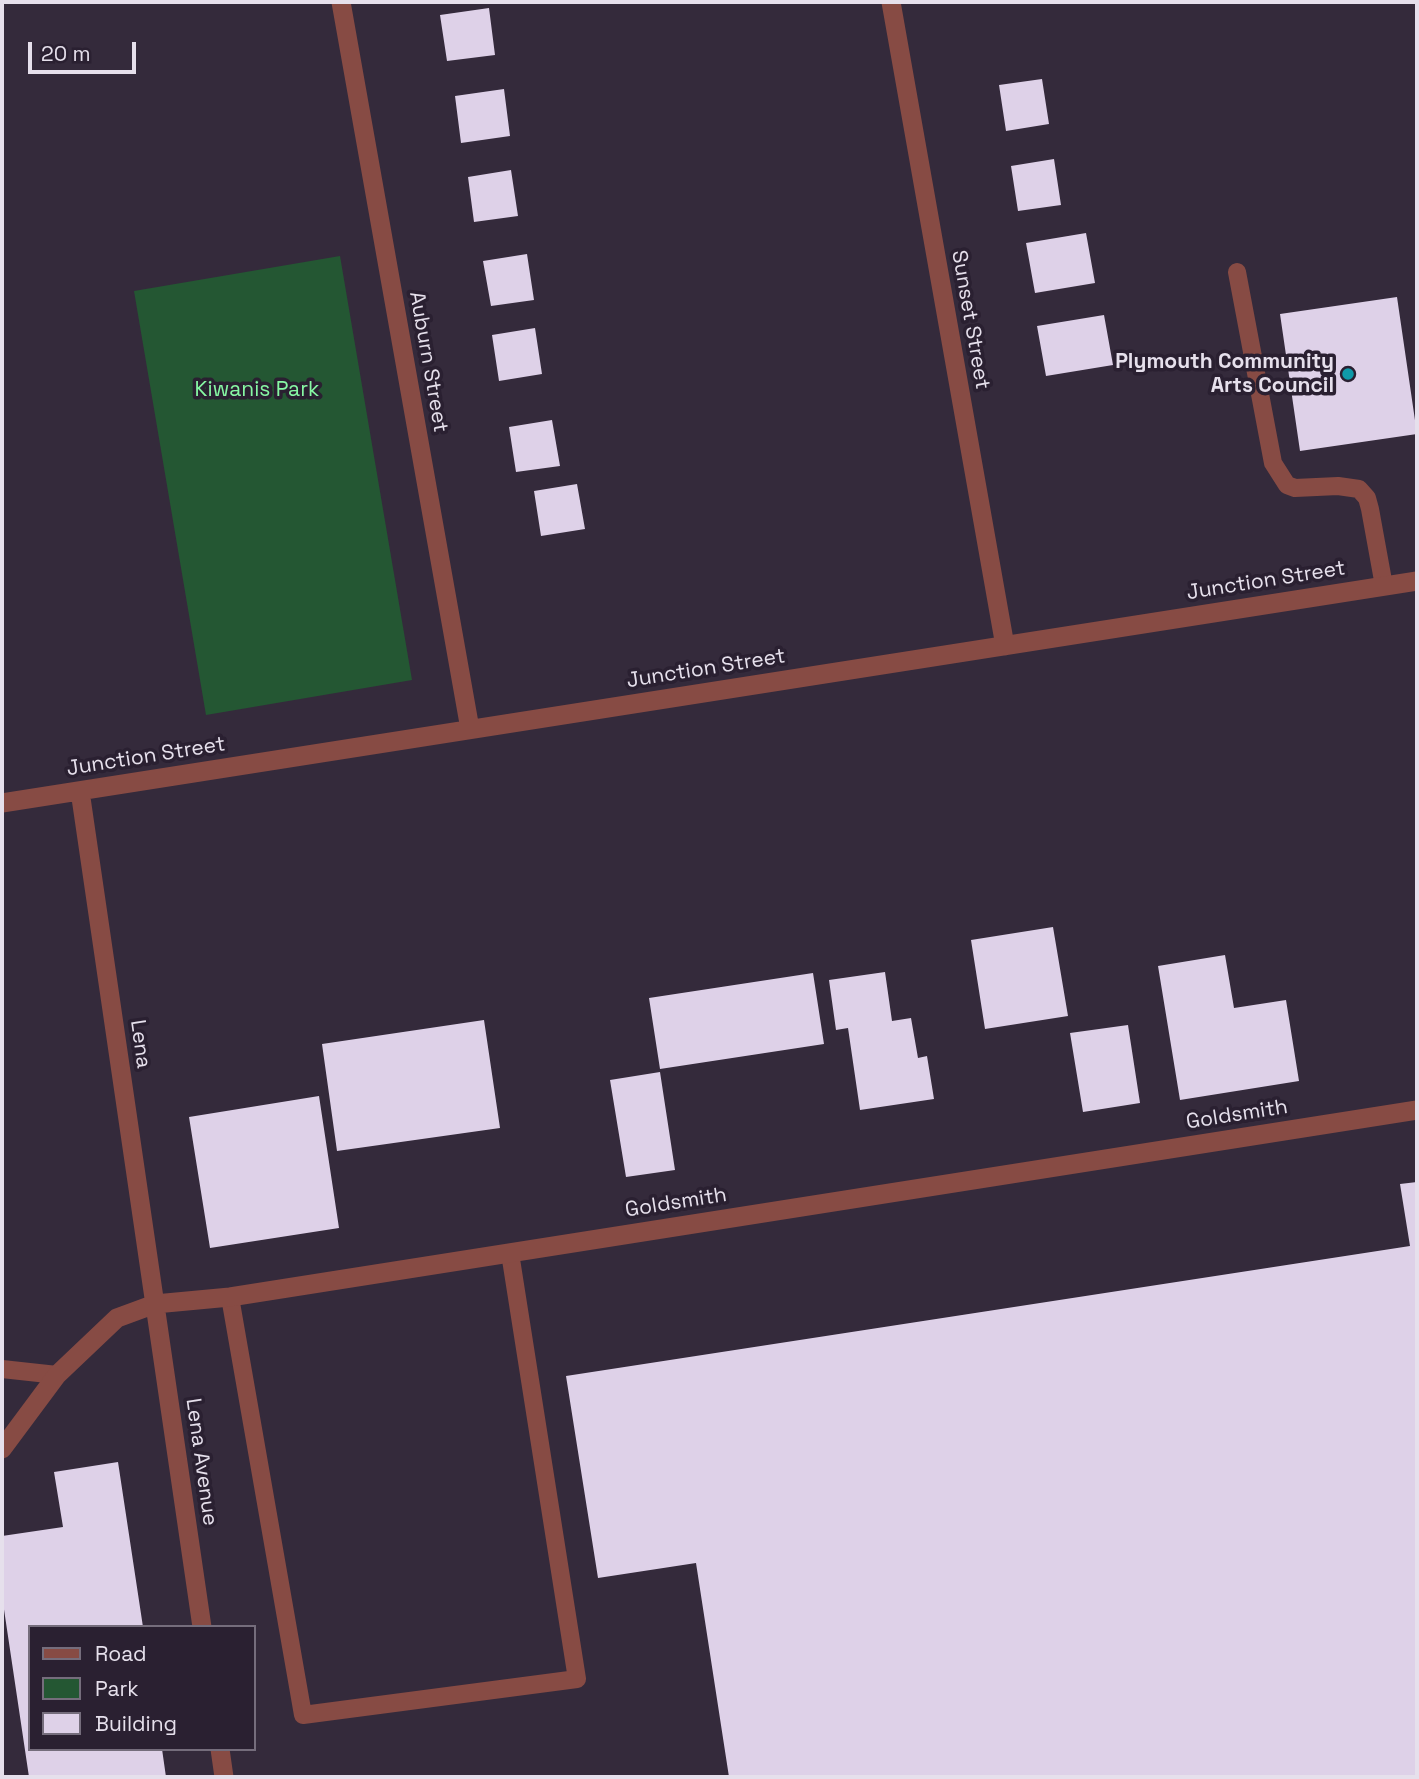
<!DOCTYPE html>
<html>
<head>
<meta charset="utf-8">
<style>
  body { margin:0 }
  #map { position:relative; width:1419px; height:1779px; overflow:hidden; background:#342a3b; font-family:"Space Grotesk",sans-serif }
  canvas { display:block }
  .frame { position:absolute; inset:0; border:4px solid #e6e0ec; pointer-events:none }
  .legend { position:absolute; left:28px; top:1625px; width:228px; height:126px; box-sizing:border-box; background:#2a2031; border:2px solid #756d7c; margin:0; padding:9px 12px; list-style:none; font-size:21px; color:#e6e0ec }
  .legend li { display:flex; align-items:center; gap:14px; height:35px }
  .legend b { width:35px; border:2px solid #756d7c }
  .scale { position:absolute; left:28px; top:42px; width:108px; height:32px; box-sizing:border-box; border:4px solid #e6e0ec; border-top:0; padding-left:9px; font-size:21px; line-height:24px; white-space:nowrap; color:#e6e0ec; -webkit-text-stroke:5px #2a2031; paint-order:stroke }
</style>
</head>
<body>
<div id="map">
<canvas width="1419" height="1779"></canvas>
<div class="frame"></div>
<ul class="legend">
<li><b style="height:9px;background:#874b44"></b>Road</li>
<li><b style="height:19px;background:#245733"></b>Park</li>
<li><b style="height:19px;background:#ded1e8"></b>Building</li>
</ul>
<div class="scale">20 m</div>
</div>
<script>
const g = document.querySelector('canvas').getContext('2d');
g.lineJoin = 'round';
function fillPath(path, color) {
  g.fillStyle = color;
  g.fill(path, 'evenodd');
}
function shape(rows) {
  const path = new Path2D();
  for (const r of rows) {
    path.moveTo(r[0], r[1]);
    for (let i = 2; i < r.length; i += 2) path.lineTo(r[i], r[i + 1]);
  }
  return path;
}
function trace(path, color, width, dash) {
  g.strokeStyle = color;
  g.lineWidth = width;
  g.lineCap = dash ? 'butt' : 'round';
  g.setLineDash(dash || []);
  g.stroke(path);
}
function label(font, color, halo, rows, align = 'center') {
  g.font = font + ' "Space Grotesk",sans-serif';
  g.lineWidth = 7;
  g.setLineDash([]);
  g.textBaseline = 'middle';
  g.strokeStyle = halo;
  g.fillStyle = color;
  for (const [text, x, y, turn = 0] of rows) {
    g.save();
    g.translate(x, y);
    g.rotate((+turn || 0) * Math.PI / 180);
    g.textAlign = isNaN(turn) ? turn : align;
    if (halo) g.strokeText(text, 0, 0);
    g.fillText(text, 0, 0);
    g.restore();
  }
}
const green = shape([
  [340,256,412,680,206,715,134,291]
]);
const building = shape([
  [489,8,495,55,447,61,440,15],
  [1042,79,1049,124,1006,131,999,85],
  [504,89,510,136,461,143,455,96],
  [1054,159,1061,205,1018,211,1011,166],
  [511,170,518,216,474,222,468,177],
  [1086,233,1095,283,1035,293,1026,243],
  [527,254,534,300,491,306,483,261],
  [1397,297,1417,434,1300,451,1280,314],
  [1104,315,1113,365,1046,376,1037,326],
  [535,328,542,374,499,381,492,335],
  [552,420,560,466,516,472,509,427],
  [577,484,585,529,541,536,534,491],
  [1053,927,1068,1016,985,1029,971,940],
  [1225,955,1234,1008,1286,1000,1299,1081,1180,1100,1158,966],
  [885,972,892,1021,911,1018,918,1058,927,1056,934,1099,860,1110,848,1028,836,1030,829,980],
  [813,973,824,1044,660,1069,649,998],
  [484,1020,500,1128,337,1151,322,1044],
  [1128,1025,1140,1103,1083,1112,1070,1033],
  [660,1072,675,1170,626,1177,610,1080],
  [319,1096,339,1228,210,1248,189,1117],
  [1417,1182,1417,1777,729,1777,696,1563,598,1578,566,1376,1410,1246,1400,1184],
  [118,1462,143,1627,30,1627,30,1749,162,1749,166,1777,29,1777,2,1596,2,1536,63,1527,54,1472]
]);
const service = shape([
  [1237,272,1273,463,1287,485,1295,488,1338,486,1359,489,1367,498,1370,509,1384,586],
  [230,1297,303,1715,577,1679,510,1253],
  [2,1369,57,1375]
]);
const minor = shape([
  [341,2,470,729],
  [891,2,1005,646],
  [80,791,202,1627],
  [2,803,1417,581],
  [2,1449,57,1375,117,1318,155,1304,230,1297,1417,1110],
  [220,1749,224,1777]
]);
const markers = [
  [1348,374,7,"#0f9aa8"]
];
const streetNames = [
  ["Sunset Street",970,320,80],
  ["Auburn Street",428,362,80],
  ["Junction Street",1266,581,-9],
  ["Junction Street",706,669,-9],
  ["Junction Street",146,757,-9],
  ["Lena",140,1044,82],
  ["Goldsmith",1237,1115,-9],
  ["Goldsmith",676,1203,-9],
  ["Lena Avenue",201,1462,82]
];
const poiNames = [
  ["Plymouth Community",1334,362],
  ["Arts Council",1334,386]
];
const parkNames = [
  ["Kiwanis Park",257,390]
];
fillPath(green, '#245733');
fillPath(building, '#ded1e8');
trace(service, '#874b44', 18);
trace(minor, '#874b44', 19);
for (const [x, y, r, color] of markers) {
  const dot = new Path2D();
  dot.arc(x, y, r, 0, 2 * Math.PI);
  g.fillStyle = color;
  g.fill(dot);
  trace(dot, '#2a2031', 2.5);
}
label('21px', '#e6e0ec', '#2a2031', streetNames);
label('bold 21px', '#e6e0ec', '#2a2031', poiNames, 'right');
label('21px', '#87f8a4', '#2a2031', parkNames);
</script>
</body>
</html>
